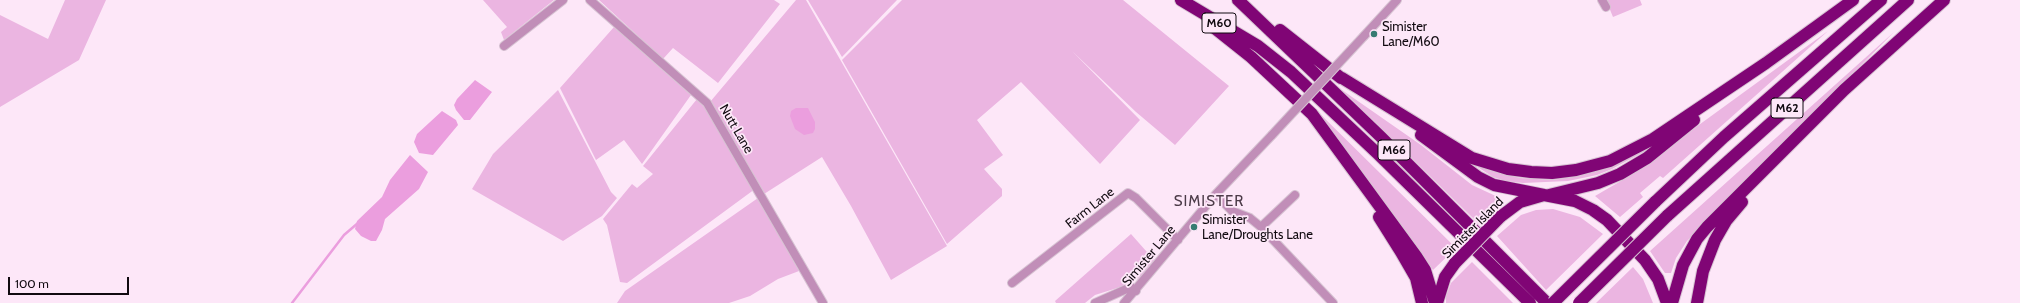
<!DOCTYPE html>
<html>
<head>
<meta charset="utf-8">
<style>
  body { margin:0 }
  #map { position:relative; width:2020px; height:303px; overflow:hidden; background:#fde7f8; font-family:Cabin,sans-serif }
  canvas { display:block }
  .scale { position:absolute; left:8px; top:277px; width:121px; height:18px; box-sizing:border-box; border:2px solid #110a10; border-top:0; padding-left:5px; font-size:12px; line-height:14px; white-space:nowrap; color:#110a10; -webkit-text-stroke:3px #fde7f8; paint-order:stroke }
</style>
</head>
<body>
<div id="map">
<canvas width="2020" height="303"></canvas>
<div class="scale">100 m</div>
</div>
<script>
const g = document.querySelector('canvas').getContext('2d');
g.lineJoin = 'round';
function fillPath(path, color) {
  g.fillStyle = color;
  g.fill(path, 'evenodd');
}
function shape(rows) {
  const path = new Path2D();
  for (const r of rows) {
    path.moveTo(r[0], r[1]);
    for (let i = 2; i < r.length; i += 2) path.lineTo(r[i], r[i + 1]);
  }
  return path;
}
function trace(path, color, width, dash) {
  g.strokeStyle = color;
  g.lineWidth = width;
  g.lineCap = dash ? 'butt' : 'round';
  g.setLineDash(dash || []);
  g.stroke(path);
}
function label(font, color, halo, rows, align = 'center') {
  g.font = font + ' Cabin,sans-serif';
  g.lineWidth = 3.5;
  g.setLineDash([]);
  g.textBaseline = 'middle';
  g.strokeStyle = halo;
  g.fillStyle = color;
  for (const [text, x, y, turn = 0] of rows) {
    g.save();
    g.translate(x, y);
    g.rotate((+turn || 0) * Math.PI / 180);
    g.textAlign = isNaN(turn) ? turn : align;
    if (halo) g.strokeText(text, 0, 0);
    g.fillText(text, 0, 0);
    g.restore();
  }
}
const green = shape([
  [65,0,106,0,79,60,0,107,0,15,48,39],
  [483,0,554,0,504,40,501,32,507,27],
  [599,0,774,0,780,4,718,83,673,48,663,59],
  [796,0,806,0,947,246,891,280,851,206,822,157,764,194,710,102],
  [808,0,897,0,842,57],
  [902,0,1123,0,1229,86,1175,145,1136,112,1072,51,1140,120,1100,164,1021,82,977,120,1003,155,984,169,1002,189,1002,196,947,244,842,60],
  [1606,0,1640,0,1642,5,1613,17],
  [614,27,691,95,642,164,624,140,596,160,560,88],
  [1828,31,1663,178,1660,176,1640,193,1643,197,1620,217,1595,196,1626,178],
  [1894,32,1687,241,1676,258,1671,273,1665,273,1650,251],
  [558,90,611,192,617,198,602,216,563,241,472,189,493,154],
  [1342,90,1421,145,1472,185,1500,198,1501,202,1479,224],
  [697,99,709,112,755,189,627,283,620,282,607,225,603,219,632,184,637,188,653,174,643,166],
  [1310,104,1456,248,1433,270,1348,153,1309,106],
  [1649,145,1651,148,1612,169,1597,175,1568,181,1523,183,1505,181,1493,177,1476,166,1520,178,1553,180,1571,177,1609,167],
  [758,198,799,271,778,279,750,296,729,303,617,303,625,291],
  [1553,209,1580,217,1603,234,1546,290,1497,236,1521,215,1536,210],
  [1131,234,1154,260,1141,276,1130,284,1095,295,1085,303,1056,303,1055,301],
  [1472,262,1513,303,1446,303,1446,296,1451,283],
  [1633,267,1643,279,1653,303,1596,303]
]);
const water = shape([
  [475,80,492,92,470,120,464,120,456,110,454,105,457,99],
  [796,108,808,108,815,122,815,129,813,133,804,135,795,129,790,116,791,111],
  [442,111,456,120,458,125,433,155,419,153,414,142,417,134],
  [410,155,428,172,419,189,385,219,382,230,376,241,371,241,361,236,355,229,357,221,382,197,390,180]
]);
const stream = shape([
  [292,303,344,235,358,223]
]);
const street = shape([
  [590,0,707,103,823,303],
  [1602,0,1606,7],
  [1364,36,1397,0],
  [504,46,563,0],
  [1216,194,1232,211,1250,218,1261,227,1333,303],
  [1261,227,1295,195],
  [1012,283,1128,193,1136,198,1178,240],
  [1095,303,1131,287,1136,291],
  [1124,303,1216,194,1272,135]
]);
const highway = shape([
  [1181,0,1258,46,1291,72,1378,154,1530,303],
  [1238,0,1381,137,1547,303],
  [1212,26,1251,57,1312,114,1416,256,1425,270,1435,303],
  [1280,30,1341,78],
  [1342,78,1472,158,1508,169,1531,172,1552,173,1576,170,1610,161,1653,139,1766,63,1853,0],
  [1421,135,1478,177,1494,185,1544,195],
  [1549,195,1598,183,1620,174,1647,158,1694,120],
  [1655,202,1724,137,1881,0],
  [1667,216,1908,0],
  [1379,217,1401,252,1416,278,1422,303],
  [1500,217,1520,202,1544,195,1575,201,1593,210,1607,220,1645,260,1658,279,1667,303],
  [1437,303,1445,277,1455,263],
  [1672,303,1683,265,1697,239,1707,227,1844,90,1944,0],
  [1697,303,1703,271,1715,240,1726,221,1742,202]
]);
const streetBridge = shape([
  [1272,135,1364,36]
]);
const highwayBridge = shape([
  [1455,263,1500,217],
  [1553,303,1655,202],
  [1579,303,1667,216]
]);
const markers = [
  [1374,34,4,"#367c72"],
  [1194,227,4,"#367c72"]
];
const shields = [
  [1219,23,34],
  [1787,108,32],
  [1394,150,32]
];
const shieldNames = [
  ["M60",1219,23],
  ["M62",1787,108],
  ["M66",1394,150]
];
const poiNames = [
  ["Simister",1382,27],
  ["Lane/M60",1382,42],
  ["Simister",1202,220],
  ["Lane/Droughts Lane",1202,235]
];
const streetNames = [
  ["Nutt Lane",736,129,60],
  ["Farm Lane",1090,208,-38],
  ["Simister Island",1473,228,-45],
  ["Simister Lane",1149,256,-50]
];
const quarterNames = [
  ["SIMISTER",1209,202]
];
fillPath(green, '#ebb5e1');
fillPath(water, '#eb9ede');
trace(stream, '#eb9ede', 2.5);
trace(street, '#d7c4d3', 10);
trace(highway, '#d7c4d3', 14);
trace(street, '#c18eb8', 8);
trace(highway, '#800575', 12);
trace(streetBridge, '#d7c4d3', 10, []);
trace(highwayBridge, '#d7c4d3', 14, []);
trace(streetBridge, '#c18eb8', 8);
trace(highwayBridge, '#800575', 12);
for (const [x, y, r, color] of markers) {
  const dot = new Path2D();
  dot.arc(x, y, r, 0, 2 * Math.PI);
  g.fillStyle = color;
  g.fill(dot);
  trace(dot, '#fde7f8', 1.5);
}
for (const [x, y, w] of shields) {
  const box = new Path2D();
  box.roundRect(x - w / 2, y - 10, w, 20, 3);
  g.fillStyle = '#fde7f8';
  g.fill(box);
  trace(box, '#110a10', 1);
}
label('bold 12px', '#110a10', null, shieldNames);
label('13px', '#110a10', '#fde7f8', poiNames, 'left');
label('13px', '#110a10', '#fde7f8', streetNames);
g.letterSpacing = '1px';
label('15px', '#4c3b48', '#fde7f8', quarterNames);
g.letterSpacing = '0px';
</script>
</body>
</html>
